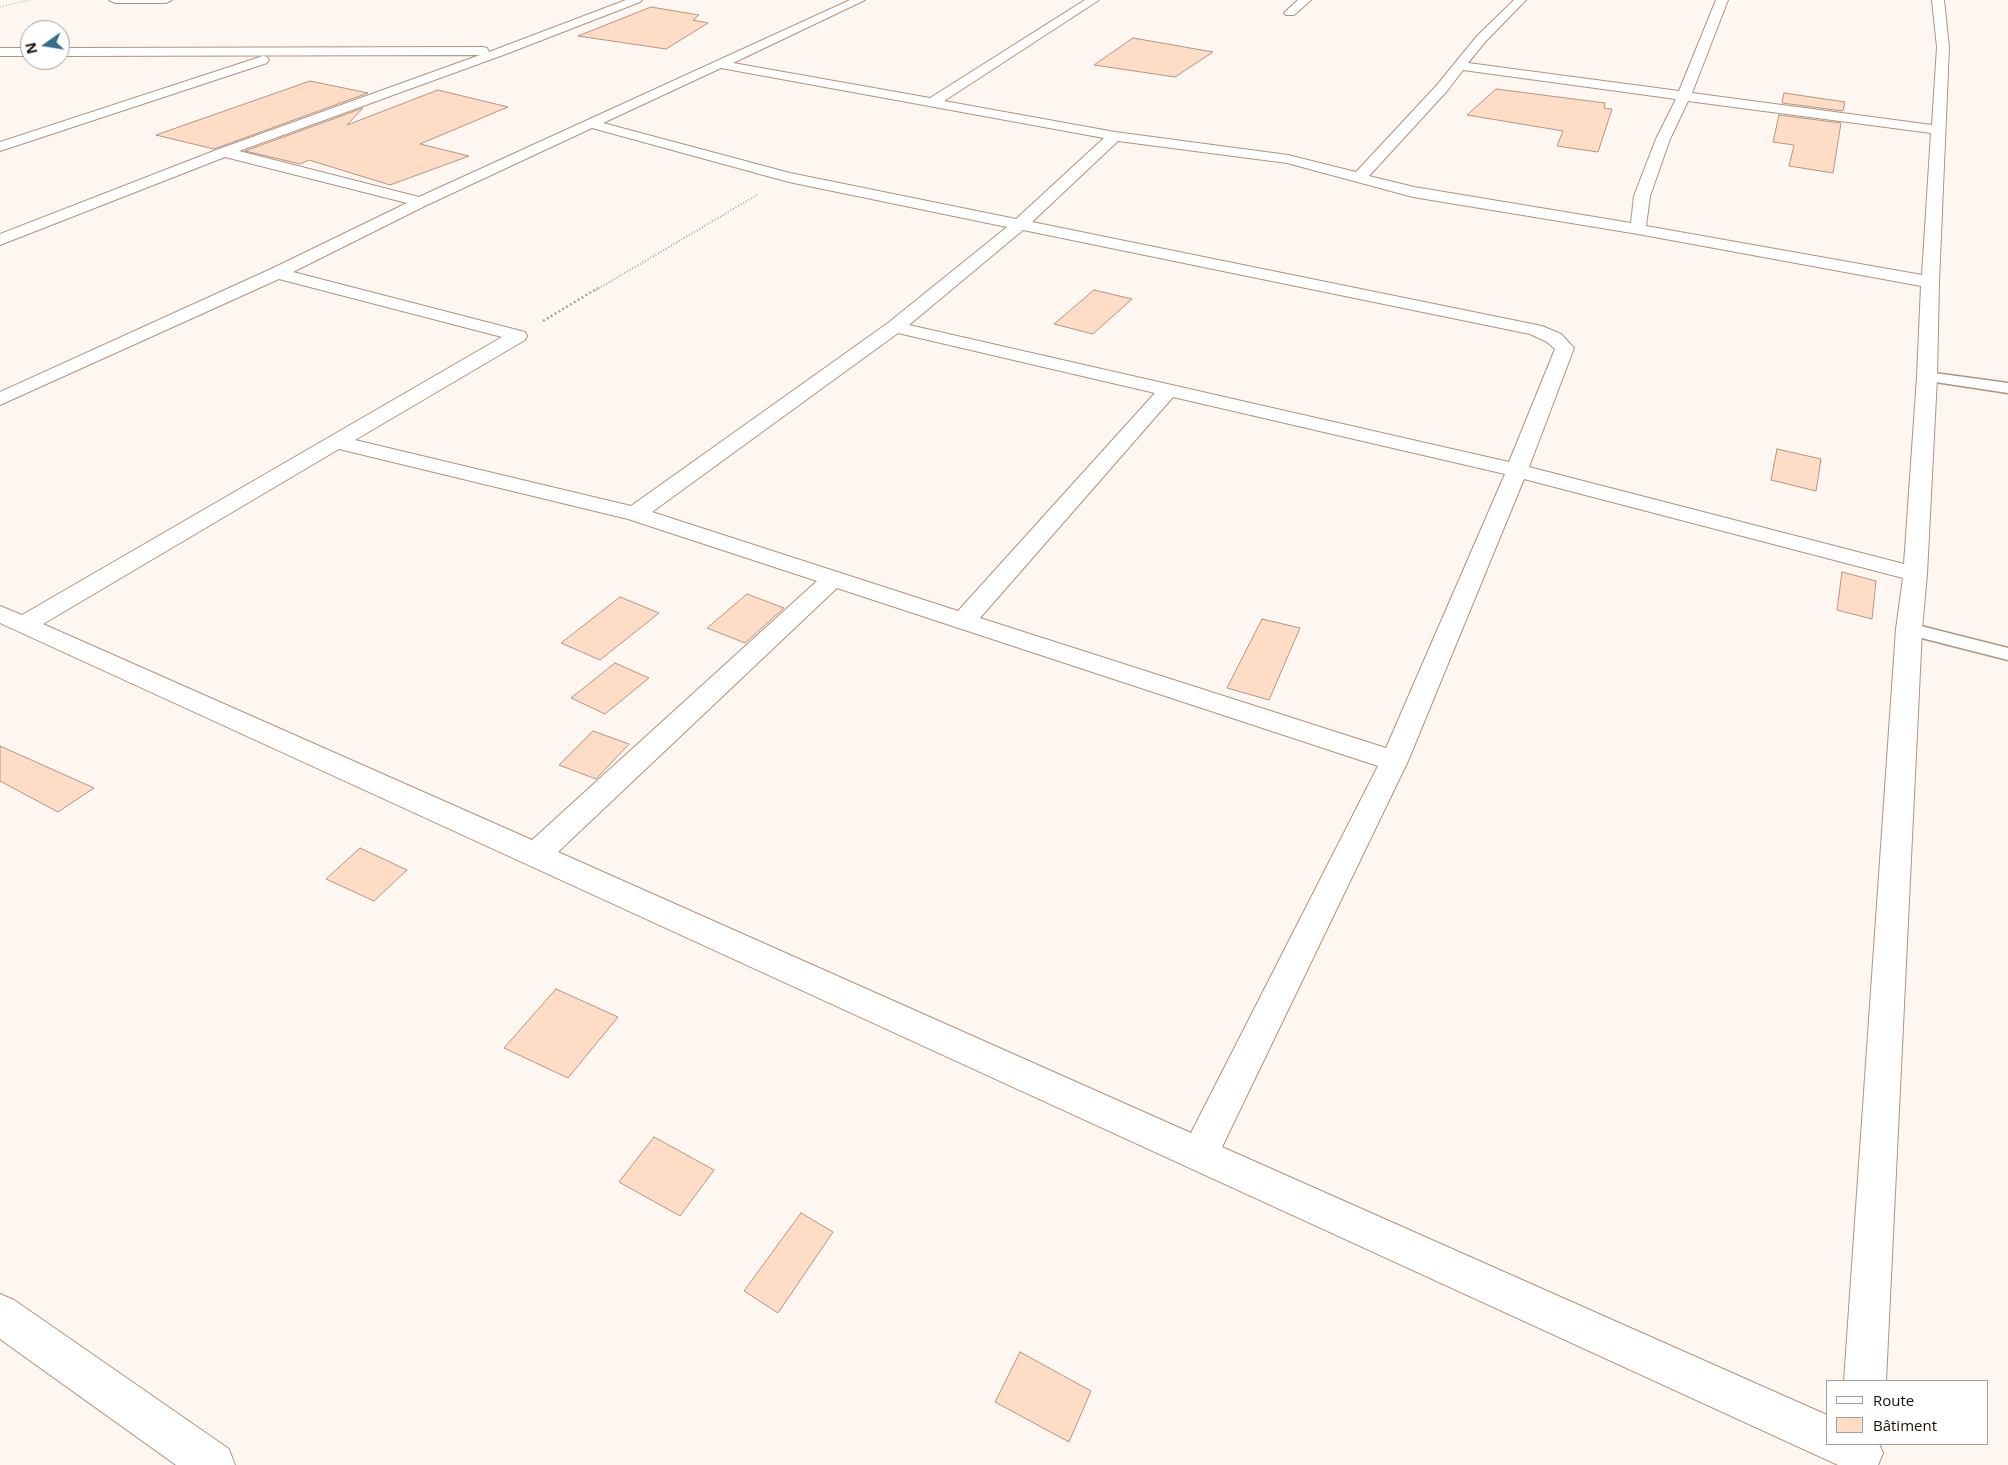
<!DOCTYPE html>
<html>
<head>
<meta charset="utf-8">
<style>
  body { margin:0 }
  #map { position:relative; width:2008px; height:1465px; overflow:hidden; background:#fdf6f1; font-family:"Open Sans",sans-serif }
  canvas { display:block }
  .legend { position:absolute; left:1826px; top:1380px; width:162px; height:65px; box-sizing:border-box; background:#fff; border:1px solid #a39f9c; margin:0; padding:6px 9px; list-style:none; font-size:15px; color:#190e07 }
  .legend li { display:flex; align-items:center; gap:10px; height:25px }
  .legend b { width:25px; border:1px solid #a39f9c }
  .north { position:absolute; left:20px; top:20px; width:50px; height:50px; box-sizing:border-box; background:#fff; border:1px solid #a39f9c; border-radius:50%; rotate:257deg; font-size:14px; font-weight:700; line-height:20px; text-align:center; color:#190e07 }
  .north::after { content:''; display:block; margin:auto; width:18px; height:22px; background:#356f88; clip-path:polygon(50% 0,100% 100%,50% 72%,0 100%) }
</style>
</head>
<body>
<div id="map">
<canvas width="2008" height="1465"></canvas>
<ul class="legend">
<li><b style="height:6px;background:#fff"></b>Route</li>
<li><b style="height:14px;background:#fedcc5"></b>Bâtiment</li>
</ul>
<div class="north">N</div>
</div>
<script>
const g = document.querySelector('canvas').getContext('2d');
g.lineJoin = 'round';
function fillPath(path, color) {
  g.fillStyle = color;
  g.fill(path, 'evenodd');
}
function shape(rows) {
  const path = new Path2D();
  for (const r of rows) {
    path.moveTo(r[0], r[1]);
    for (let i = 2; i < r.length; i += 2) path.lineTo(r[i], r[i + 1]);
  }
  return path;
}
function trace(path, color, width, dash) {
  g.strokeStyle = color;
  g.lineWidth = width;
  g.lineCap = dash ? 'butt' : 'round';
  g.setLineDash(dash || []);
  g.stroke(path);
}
const building = shape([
  [651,7,699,15,693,20,708,23,666,49,578,36,651,7],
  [1133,38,1213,52,1175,77,1094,65,1133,38],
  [310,81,368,93,214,149,156,135,310,81],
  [1496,89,1605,103,1604,108,1612,109,1598,152,1557,146,1563,131,1467,115,1496,89],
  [438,90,508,107,420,144,469,156,390,185,309,160,300,164,245,151,363,108,347,125,438,90],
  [1784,93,1845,102,1843,111,1782,103,1784,93],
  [1779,115,1841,123,1833,173,1789,166,1794,145,1773,142,1779,115],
  [1094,290,1132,299,1093,334,1054,324,1094,290],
  [1777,449,1821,459,1816,491,1771,480,1777,449],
  [1842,572,1876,581,1872,619,1837,610,1842,572],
  [747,594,784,608,745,643,707,628,747,594],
  [620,597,659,613,600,660,561,643,620,597],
  [1262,619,1300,628,1269,700,1227,688,1262,619],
  [615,663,649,678,605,714,571,698,615,663],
  [593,731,629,744,596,779,559,765,593,731],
  [0,746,94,788,58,812,0,781,0,746],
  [360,848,407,870,374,901,326,879,360,848],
  [556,989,618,1017,568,1078,504,1048,556,989],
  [654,1137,714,1170,680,1216,619,1182,654,1137],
  [801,1213,833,1232,778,1313,744,1291,801,1213],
  [1020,1352,1091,1391,1069,1442,995,1402,1020,1352]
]);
const pathFar2 = shape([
  [0,7,30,0]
]);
const pathFar1 = shape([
  [596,290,757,195]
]);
const path = shape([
  [543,321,598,288]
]);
const lane = shape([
  [1927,372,2008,383,2008,393,1922,380,1919,377,1922,374,1927,372],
  [1909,623,2008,648,2008,660,1902,633,1899,629,1902,625,1909,623]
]);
const street = shape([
  [109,0,172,0,166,3,115,3,109,0],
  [626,0,642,0,640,2,506,54,239,151,419,197,850,0,865,0,733,63,930,98,1085,0,1099,0,944,101,1115,132,1288,155,1356,172,1437,85,1477,36,1514,0,1526,0,1485,42,1468,63,1679,91,1716,0,1728,0,1692,93,1932,125,1937,47,1932,0,1944,0,1949,47,1939,282,1937,377,1927,574,1922,629,1886,1381,1844,1381,1896,629,1903,578,1524,479,1408,761,1222,1147,1827,1415,1827,1444,1879,1444,1883,1453,1878,1465,1838,1465,0,623,0,606,22,615,502,337,279,279,0,405,0,392,271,269,407,203,225,157,0,245,0,234,219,149,480,55,60,56,60,48,483,47,487,48,489,52,626,0],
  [721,68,1104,138,1016,219,790,173,603,123,721,68],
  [1463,70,1676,99,1656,139,1634,196,1631,223,1414,187,1369,176,1447,91,1463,70],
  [1688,101,1931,133,1922,275,1646,226,1650,196,1670,139,1688,101],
  [592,128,789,182,1007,227,888,323,631,506,355,440,525,340,527,336,525,332,293,272,427,205,592,128],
  [1118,141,1287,163,1413,197,1638,234,1921,286,1917,377,1904,564,1529,467,1574,348,1561,334,1542,326,1032,222,1118,141],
  [1023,230,1530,334,1547,342,1555,349,1509,462,909,325,1023,230],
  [898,333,1155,393,958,611,652,512,898,333],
  [1173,397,1505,474,1386,748,980,618,1173,397],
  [339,449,628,519,817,581,532,840,43,624,339,449],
  [837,588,1378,766,1191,1133,558,852,837,588],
  [1298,0,1311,0,1294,15,1286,15,1284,13,1286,11,1298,0],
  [0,48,30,48,30,56,0,56,0,48],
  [263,56,267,57,269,60,267,63,0,151,0,142,263,56]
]);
const secondary = shape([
  [0,1294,14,1300,229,1449,235,1465,176,1465,0,1339,0,1294]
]);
fillPath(building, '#fedcc5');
trace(building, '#b59580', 1);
trace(lane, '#b2937e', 3);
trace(street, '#b2937e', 2);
trace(secondary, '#b2937e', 2);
trace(pathFar2, '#ada49f', 1, [1, 2]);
trace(pathFar1, '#ada49f', 2, [1, 2]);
trace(path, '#ada49f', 2.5, [2, 2.5]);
fillPath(lane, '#fff');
fillPath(street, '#fff');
fillPath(secondary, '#fff');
</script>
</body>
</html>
